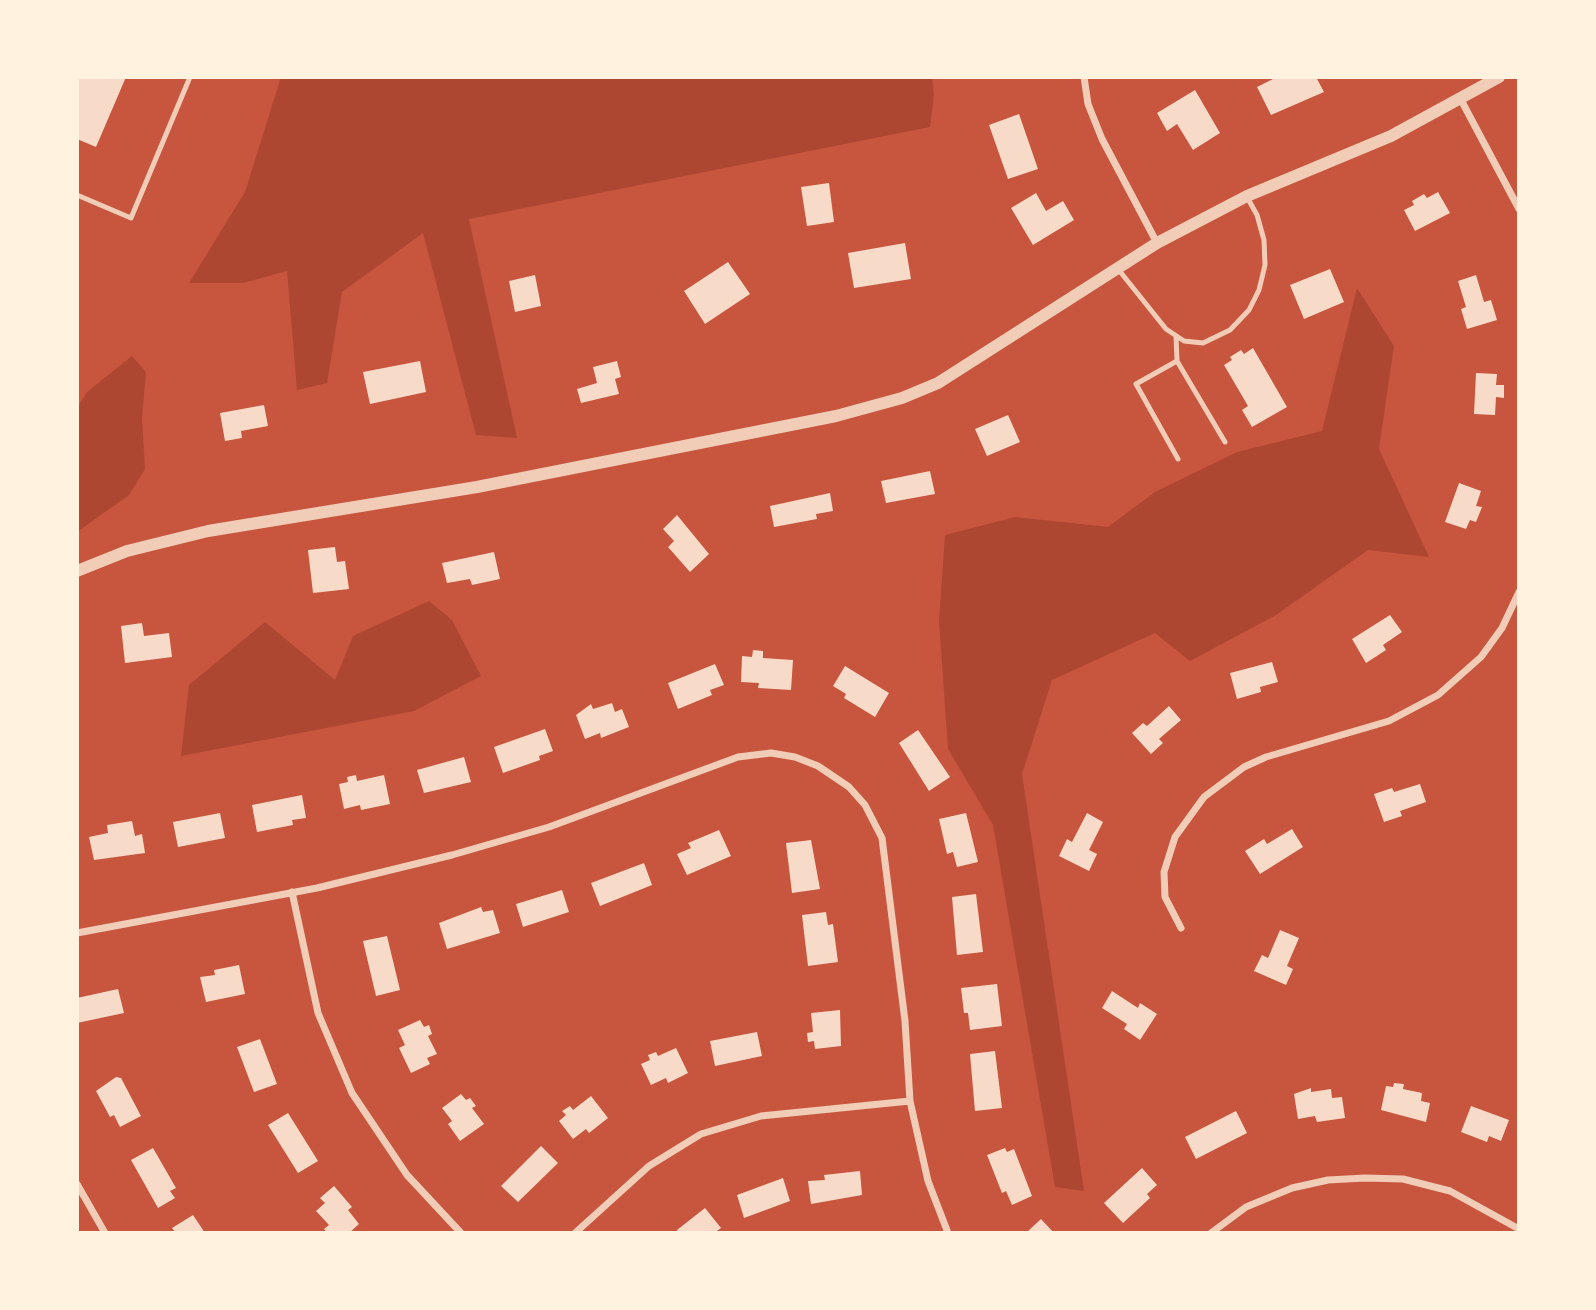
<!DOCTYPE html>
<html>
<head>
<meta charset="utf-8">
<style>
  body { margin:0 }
  #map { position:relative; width:1596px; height:1310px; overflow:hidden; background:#c8553d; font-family:"Alegreya Sans",sans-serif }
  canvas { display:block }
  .frame { position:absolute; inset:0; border:79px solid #fff3e0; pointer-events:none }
</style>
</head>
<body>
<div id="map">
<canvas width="1596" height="1310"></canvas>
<div class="frame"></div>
</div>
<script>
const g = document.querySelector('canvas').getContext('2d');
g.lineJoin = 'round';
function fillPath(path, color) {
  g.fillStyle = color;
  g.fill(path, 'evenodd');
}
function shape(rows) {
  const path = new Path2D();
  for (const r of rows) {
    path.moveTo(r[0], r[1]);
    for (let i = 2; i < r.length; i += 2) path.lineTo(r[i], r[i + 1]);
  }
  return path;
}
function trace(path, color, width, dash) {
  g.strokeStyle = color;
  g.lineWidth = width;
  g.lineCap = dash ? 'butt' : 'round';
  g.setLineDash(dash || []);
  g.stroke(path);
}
const green = shape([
  [281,77,932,77,934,95,930,127,469,219,517,438,476,435,423,233,342,292,327,383,297,390,287,271,243,283,189,283,245,192],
  [1357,288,1394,346,1379,449,1429,557,1368,550,1276,615,1190,661,1155,633,1052,680,1022,774,1084,1191,1055,1187,993,825,948,749,939,621,945,535,1015,517,1108,527,1155,492,1237,452,1322,431],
  [132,356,146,372,142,419,145,469,129,495,77,532,77,408,87,392],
  [429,601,452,620,481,676,414,711,181,756,189,685,265,622,335,680,353,636]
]);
const building = shape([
  [77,77,126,77,96,147,77,139],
  [1277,77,1316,77,1324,92,1271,115,1257,87],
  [1195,90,1220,133,1193,150,1177,124,1167,131,1157,113],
  [1019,114,1038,169,1008,179,989,125],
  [829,183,834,222,807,226,801,187],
  [1438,192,1450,213,1415,231,1404,210,1414,205,1412,201,1424,194,1427,198],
  [1036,193,1046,211,1063,201,1074,220,1033,245,1011,208],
  [905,243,911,279,854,288,848,253],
  [728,262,750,294,705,324,684,291],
  [1330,269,1344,302,1304,319,1290,285],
  [535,275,541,306,515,312,509,281],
  [1476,275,1484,302,1491,300,1497,320,1467,329,1461,309,1466,307,1458,281],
  [1253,348,1287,407,1252,427,1242,410,1248,406,1224,365,1232,360,1230,357,1241,350,1244,354],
  [420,361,426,392,370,404,363,372],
  [617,361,621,377,615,379,619,394,581,403,577,389,597,383,593,367],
  [1476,373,1497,374,1496,385,1504,385,1504,398,1496,397,1495,415,1474,414],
  [264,405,268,426,241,431,242,438,225,441,220,413],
  [1008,415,1020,442,987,456,975,429],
  [930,471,935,494,886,503,881,481],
  [1459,483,1481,491,1476,506,1482,507,1476,522,1470,520,1466,529,1445,522],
  [830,493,833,511,816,514,817,519,774,527,770,506],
  [677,515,709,554,690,572,668,547,674,541,663,529],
  [335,547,337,562,345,561,349,589,313,593,308,550],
  [494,552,500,579,472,585,470,579,447,583,442,563],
  [1390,615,1402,632,1383,645,1386,650,1366,663,1352,639],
  [142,623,144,636,169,633,172,657,125,663,121,626],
  [753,650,763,651,763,658,793,660,791,690,758,688,759,683,741,682,742,656,752,657],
  [1272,662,1278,682,1260,687,1261,692,1237,699,1230,673],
  [715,664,724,685,710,690,712,695,678,709,668,683],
  [845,666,889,693,875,717,844,698,846,694,833,686],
  [612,703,615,712,622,709,629,727,601,738,600,733,585,739,576,715,591,704,593,709],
  [1169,706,1181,720,1159,739,1163,743,1151,754,1132,733,1143,723,1147,726],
  [545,729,553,751,539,756,540,760,503,773,494,747],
  [918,730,950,777,929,791,899,743],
  [464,757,471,782,424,793,417,770],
  [356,775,357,781,384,775,390,804,361,810,360,805,344,809,339,784,348,782,347,777],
  [1420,784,1426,802,1400,811,1402,816,1384,822,1374,794,1392,788,1394,792],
  [302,795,306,818,292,820,293,825,257,832,252,805],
  [220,813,225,838,178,847,173,822],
  [966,813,978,862,957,867,953,852,947,854,939,819],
  [1087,813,1103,822,1089,850,1097,854,1089,871,1059,856,1067,839,1072,842],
  [132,821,135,836,142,834,145,853,94,860,89,837,108,833,107,825],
  [1292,829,1303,847,1260,874,1245,851,1264,839,1267,844],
  [719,830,731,856,687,875,677,854,691,848,688,843],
  [811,840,820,889,792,893,786,843],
  [644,863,652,885,600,906,591,883],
  [562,890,569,912,523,927,516,904],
  [976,894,983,952,957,955,952,897],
  [481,907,483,912,493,910,500,933,447,949,439,923],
  [826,912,828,925,833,924,838,962,808,966,802,915],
  [1280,930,1299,938,1287,966,1293,969,1286,985,1254,971,1262,955,1268,958],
  [387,936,400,990,376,996,363,941],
  [239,965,245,994,206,1002,200,977,215,975,214,970],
  [997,984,1002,1026,970,1030,968,1013,964,1013,961,988],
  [118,989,124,1013,77,1023,77,998],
  [1112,991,1138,1008,1140,1003,1157,1014,1140,1040,1124,1029,1127,1024,1102,1008],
  [840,1010,841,1046,815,1049,814,1041,808,1042,807,1033,813,1032,811,1013],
  [420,1020,424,1027,429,1025,432,1034,428,1036,437,1054,427,1058,430,1064,411,1073,399,1048,405,1045,398,1030],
  [757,1032,762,1056,715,1066,710,1041],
  [260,1039,277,1084,254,1092,237,1047],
  [676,1048,688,1073,668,1083,666,1078,651,1085,641,1064,650,1060,648,1055,656,1052,658,1056],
  [995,1051,1002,1108,975,1111,970,1054],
  [116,1077,121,1078,141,1116,120,1127,114,1115,110,1117,96,1091],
  [1394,1083,1404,1084,1403,1089,1422,1093,1421,1101,1430,1103,1426,1122,1381,1110,1386,1086,1393,1087],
  [1311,1088,1311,1092,1331,1089,1332,1098,1342,1097,1345,1118,1317,1122,1315,1116,1298,1119,1294,1094],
  [461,1094,466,1100,470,1098,476,1106,472,1108,484,1124,460,1141,448,1124,452,1121,442,1108],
  [591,1096,608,1118,589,1133,586,1129,573,1139,559,1121,566,1115,562,1111,570,1106,573,1110],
  [1471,1106,1509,1120,1501,1141,1489,1136,1487,1142,1461,1132],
  [1236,1111,1247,1133,1196,1159,1185,1137],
  [288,1113,318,1161,298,1173,268,1125],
  [541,1146,558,1163,518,1202,501,1186],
  [153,1148,176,1188,170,1191,175,1198,158,1208,131,1160],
  [1005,1148,1007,1152,1014,1149,1032,1196,1012,1205,1006,1191,1002,1193,987,1155],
  [1142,1168,1157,1185,1147,1194,1150,1198,1123,1223,1104,1203],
  [860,1171,862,1195,811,1204,808,1181,825,1180,824,1175],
  [783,1178,790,1201,744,1218,737,1195],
  [334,1186,352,1207,348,1210,359,1224,349,1233,327,1233,324,1229,329,1225,316,1211,325,1203,320,1198],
  [705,1208,721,1228,714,1233,679,1233,677,1230],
  [193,1215,205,1233,176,1233,172,1228],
  [1041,1219,1054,1233,1026,1233]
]);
const service = shape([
  [77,195,131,218,190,77],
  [1118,269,1166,329,1184,341,1203,343,1230,330,1249,310,1259,290,1265,265,1264,240,1257,215,1247,197],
  [1176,336,1177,361,1136,384,1178,459],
  [1177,361,1225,442]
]);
const minor = shape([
  [1084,77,1088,104,1102,139,1157,243],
  [1460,98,1519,209],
  [292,892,318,1013,352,1093,407,1175,461,1233],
  [1181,928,1165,897,1164,872,1175,837,1204,797,1244,767,1266,757,1389,721,1438,695,1481,657,1502,628,1519,592],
  [77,933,317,888,452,855,549,827,738,757,771,753,795,757,818,766,849,787,865,805,882,838,905,1021,910,1101,928,1181,948,1233],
  [77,1184,105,1233],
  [575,1233,649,1166,701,1134,761,1116,910,1101],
  [1211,1233,1246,1207,1292,1188,1328,1180,1365,1178,1403,1179,1450,1191,1519,1229]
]);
const tertiary = shape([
  [77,571,127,551,208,531,477,487,836,416,902,398,938,383,1157,243,1247,196,1391,136,1499,77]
]);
fillPath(green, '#ae4732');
fillPath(building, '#f7dbc8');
trace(service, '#f1ccb7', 5);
trace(minor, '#f1ccb7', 7);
trace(tertiary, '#f1ccb7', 12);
</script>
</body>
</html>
